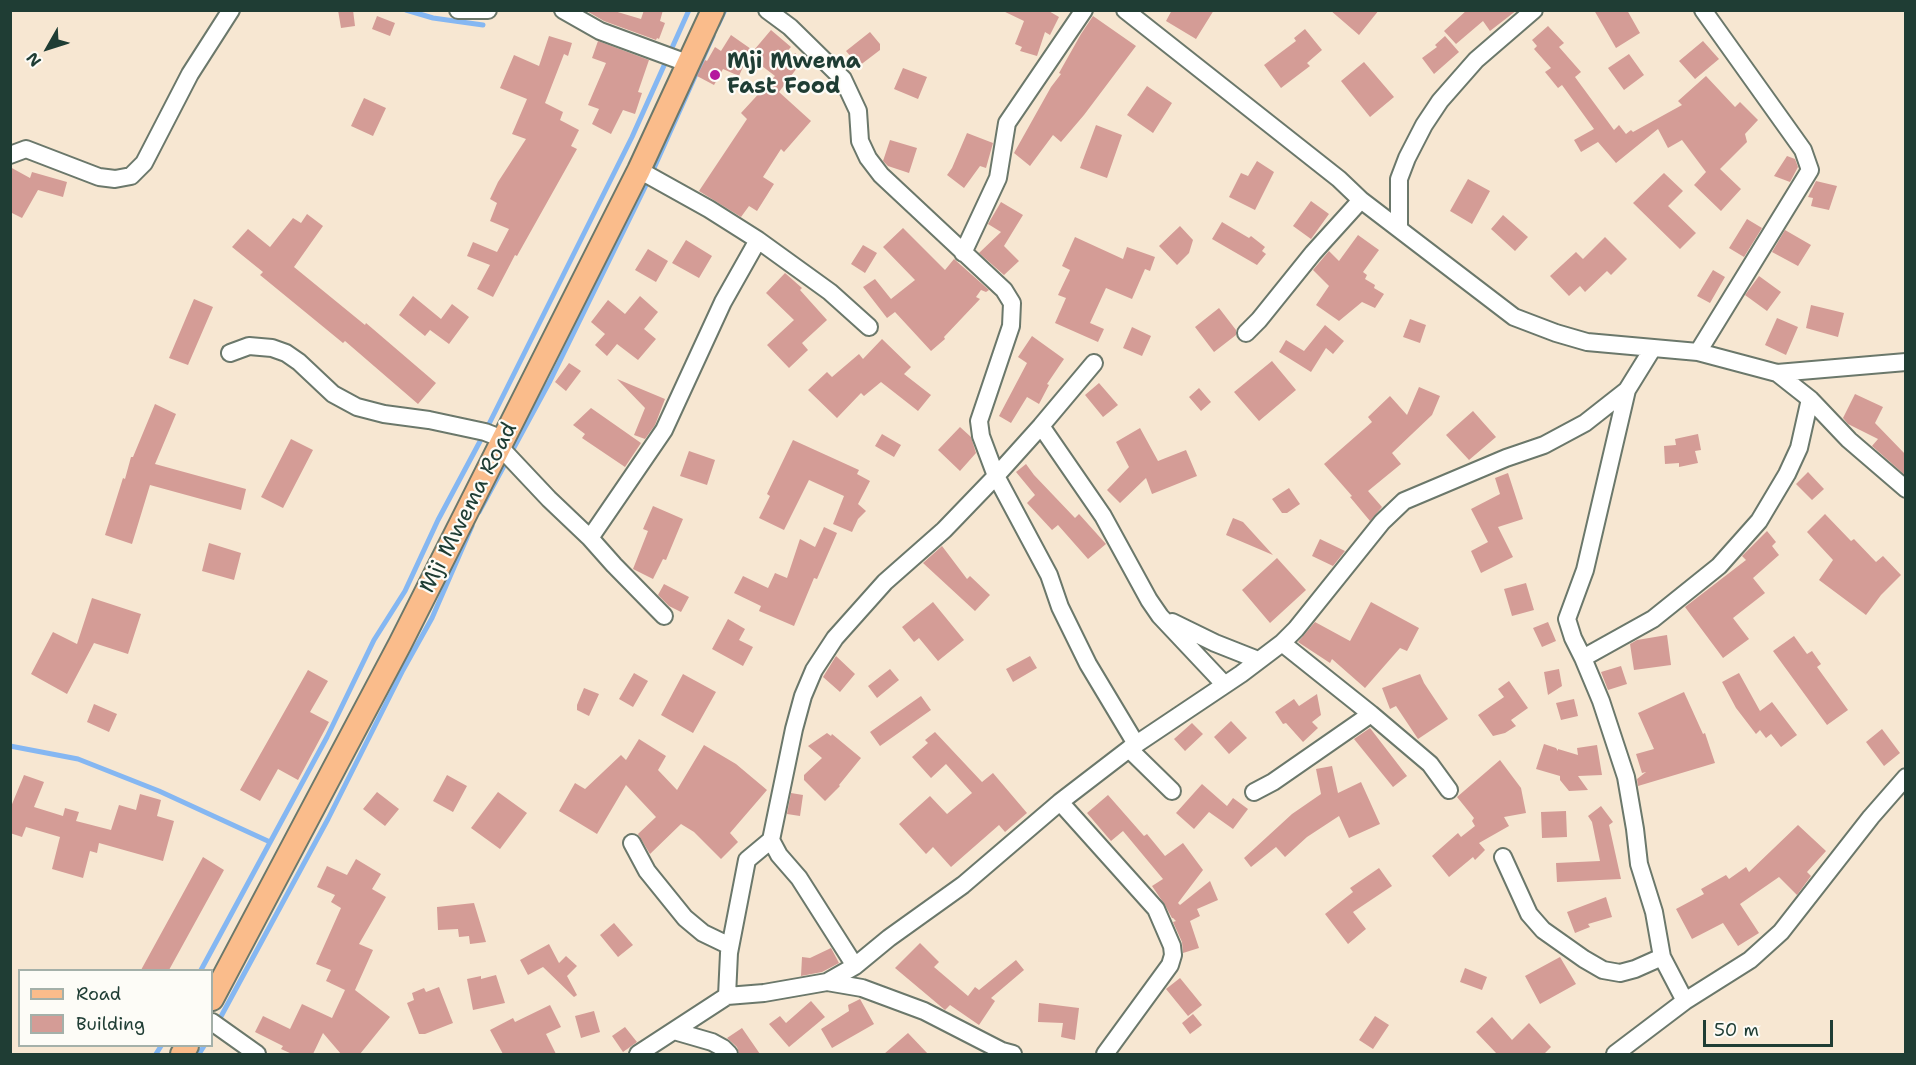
<!DOCTYPE html>
<html>
<head>
<meta charset="utf-8">
<style>
  body { margin:0 }
  #map { position:relative; width:1916px; height:1065px; overflow:hidden; background:#f7e7d2; font-family:"Shantell Sans",sans-serif }
  canvas { display:block }
  .frame { position:absolute; inset:0; border:12px solid #1f3d34; pointer-events:none }
  .legend { position:absolute; left:18px; top:969px; width:195px; height:78px; box-sizing:border-box; background:#fdfcf7; border:2px solid #a4b0a9; margin:0; padding:8px 10px; list-style:none; font-size:18px; color:#1f3d34 }
  .legend li { display:flex; align-items:center; gap:12px; height:30px }
  .legend b { width:30px; border:2px solid #a4b0a9 }
  .north { position:absolute; left:18px; top:18px; width:60px; height:60px; -webkit-text-stroke:4px #fdfcf7; paint-order:stroke; rotate:231deg; font-size:16px; font-weight:700; line-height:24px; text-align:center; color:#1f3d34 }
  .north::after { content:''; display:block; margin:auto; width:21px; height:27px; background:#1f3d34; clip-path:polygon(50% 0,100% 100%,50% 72%,0 100%) }
  .scale { position:absolute; left:1703px; top:1020px; width:130px; height:27px; box-sizing:border-box; border:3px solid #1f3d34; border-top:0; padding-left:8px; font-size:18px; line-height:21px; white-space:nowrap; color:#1f3d34; -webkit-text-stroke:4px #fdfcf7; paint-order:stroke }
</style>
</head>
<body>
<div id="map">
<canvas width="1916" height="1065"></canvas>
<div class="frame"></div>
<ul class="legend">
<li><b style="height:8px;background:#fabc8b"></b>Road</li>
<li><b style="height:16px;background:#d49c96"></b>Building</li>
</ul>
<div class="north">N</div>
<div class="scale">50 m</div>
</div>
<script>
const g = document.querySelector('canvas').getContext('2d');
g.lineJoin = 'round';
function shape(rows) {
  const path = new Path2D();
  for (const r of rows) {
    path.moveTo(r[0], r[1]);
    for (let i = 2; i < r.length; i += 2) path.lineTo(r[i], r[i + 1]);
  }
  return path;
}
function trace(path, color, width, dash) {
  g.strokeStyle = color;
  g.lineWidth = width;
  g.lineCap = dash ? 'butt' : 'round';
  g.setLineDash(dash || []);
  g.stroke(path);
}
function fillPath(path, color) {
  g.fillStyle = color;
  g.fill(path, 'evenodd');
}
function label(font, color, halo, rows, align = 'center') {
  g.font = font + ' "Shantell Sans",sans-serif';
  g.lineWidth = 4.5;
  g.setLineDash([]);
  g.textBaseline = 'middle';
  g.strokeStyle = halo;
  g.fillStyle = color;
  for (const [text, x, y, turn = 0] of rows) {
    g.save();
    g.translate(x, y);
    g.rotate((+turn || 0) * Math.PI / 180);
    g.textAlign = isNaN(turn) ? turn : align;
    if (halo) g.strokeText(text, 0, 0);
    g.fillText(text, 0, 0);
    g.restore();
  }
}
const stream = shape([
  [406,10,433,18,483,25],
  [718,25,725,10],
  [479,512,550,381,650,177,713,36],
  [10,746,78,759,159,791,270,842],
  [201,970,327,737,374,640,405,591,438,520,485,432,632,137,689,10],
  [212,1033,328,819,403,670,432,618,472,526],
  [156,1054,161,1046],
  [199,1054,204,1046]
]);
const building = shape([
  [338,10,353,10,355,26,341,28],
  [585,10,611,10,641,19,644,10,663,10,660,21,665,23,659,39,657,38,656,40,604,21],
  [1001,10,1047,10,1059,17,1050,35,1045,32,1037,56,1020,51,1022,47,1015,44,1024,21],
  [1172,10,1214,10,1196,39,1166,21],
  [1330,10,1379,10,1359,35],
  [1467,10,1517,10,1490,31,1483,21,1456,44,1444,31],
  [1594,10,1627,10,1640,33,1616,48],
  [377,16,395,23,390,36,372,29],
  [1093,16,1136,46,1084,115,1061,142,1053,135,1030,166,1014,153,1051,87,1061,74,1059,73,1081,34],
  [1548,26,1564,43,1559,47,1581,72,1575,77,1614,130,1619,125,1626,134,1631,130,1633,132,1682,105,1678,101,1706,76,1735,107,1740,102,1758,120,1745,134,1747,142,1720,169,1741,189,1721,211,1694,185,1706,172,1682,140,1668,148,1658,129,1616,163,1598,142,1581,152,1574,140,1594,129,1562,85,1558,88,1545,72,1551,68,1534,49,1537,46,1532,40],
  [1305,29,1322,50,1307,63,1310,66,1281,88,1264,65,1296,41,1294,38],
  [771,30,791,47,781,58,787,63,795,53,803,60,779,92,811,121,784,152,781,149,763,177,774,184,757,211,749,206,741,217,699,191,747,119,741,113,775,76,749,56],
  [870,32,880,44,880,50,859,66,846,51],
  [731,35,751,49,739,76,723,69,714,85,697,76,705,60,707,61,715,47,721,51],
  [549,36,572,43,568,56,564,54,545,103,563,112,560,120,579,130,571,146,577,149,517,256,515,255,493,297,477,289,490,265,467,256,473,242,497,252,509,229,490,221,497,203,490,199,498,182,526,139,512,134,527,99,500,88,514,55,539,66],
  [1445,36,1459,52,1434,74,1422,58,1437,47,1435,45],
  [598,41,649,60,638,92,642,93,635,114,623,110,611,134,592,124,599,109,588,105,606,63,592,58],
  [1703,41,1719,59,1695,79,1679,61],
  [1629,54,1644,75,1624,90,1608,68],
  [1364,62,1394,97,1370,117,1341,81],
  [903,68,927,77,918,99,894,89],
  [1147,86,1172,103,1153,133,1127,115],
  [364,98,386,108,373,136,351,126],
  [1096,125,1122,135,1107,178,1080,168],
  [967,133,993,143,986,168,980,166,964,188,947,175,952,168],
  [890,140,917,148,909,173,888,166,883,161],
  [1787,156,1795,159,1798,167,1790,182,1774,176],
  [1257,161,1274,172,1255,210,1229,197,1241,173,1248,176],
  [10,167,30,178,32,172,67,182,63,197,38,190,22,218,10,212],
  [1664,173,1683,191,1668,206,1696,233,1680,249,1633,203],
  [1468,179,1490,191,1472,224,1450,211],
  [1816,181,1837,186,1829,210,1811,206,1813,198,1808,197],
  [1311,201,1329,214,1311,239,1293,226],
  [1001,202,1023,215,1004,246,1019,261,1004,275,979,253,1001,232,988,224],
  [307,214,323,226,294,267,365,325,366,323,436,383,418,404,345,341,343,343,260,275,263,272,232,247,248,229,270,247,293,218,301,223],
  [1503,215,1528,237,1515,251,1491,229],
  [1747,219,1762,228,1744,257,1729,248],
  [1222,222,1249,238,1251,236,1265,247,1262,251,1266,254,1257,265,1212,239],
  [1180,226,1193,240,1189,253,1177,265,1159,246],
  [903,228,945,270,954,259,989,290,986,292,981,290,976,297,980,299,944,337,945,339,931,351,895,312,887,318,863,287,875,279,891,299,915,280,883,247],
  [1785,230,1811,245,1798,266,1772,252],
  [1358,235,1379,250,1363,272,1367,275,1365,279,1375,285,1374,288,1384,294,1375,308,1362,302,1339,321,1316,305,1329,286,1313,270,1329,251,1339,261],
  [1075,237,1123,259,1127,247,1155,257,1150,271,1145,269,1132,299,1106,288,1090,323,1104,329,1098,342,1055,323,1066,298,1058,295,1070,270,1062,266],
  [1605,237,1627,259,1611,275,1607,271,1585,292,1580,286,1569,296,1550,276,1576,252,1583,259],
  [686,240,712,256,699,278,672,263],
  [863,245,877,253,865,273,851,264],
  [648,249,668,261,656,282,635,270],
  [1713,270,1725,277,1710,303,1697,296],
  [785,273,802,288,800,290,827,320,802,343,808,350,789,368,767,345,794,320,766,293],
  [1759,276,1781,292,1767,311,1745,295],
  [413,296,441,319,452,304,469,317,449,344,430,330,425,336,399,315],
  [640,296,658,312,644,329,656,339,638,360,617,344,607,356,595,345,605,334,591,322,608,300,625,314],
  [194,299,213,307,188,365,169,358],
  [1811,305,1844,313,1838,337,1806,328],
  [1219,308,1236,330,1236,335,1214,352,1195,327],
  [1777,318,1798,327,1786,355,1765,345],
  [1410,319,1426,325,1420,343,1403,337],
  [1325,325,1344,341,1333,354,1326,348,1311,372,1279,352,1286,340,1304,351],
  [1132,327,1151,336,1142,356,1123,348],
  [1032,336,1064,359,1047,384,1049,385,1039,404,1027,397,1011,423,999,416,1027,363,1018,357],
  [882,339,911,367,904,374,931,395,918,411,881,382,864,396,861,393,837,418,808,390,827,372,832,377,859,354,863,359],
  [1272,361,1296,390,1259,421,1234,392],
  [569,363,581,371,566,391,555,382],
  [617,379,665,399,655,425,645,439,634,435,645,408],
  [1099,383,1118,405,1103,417,1085,395],
  [1419,387,1440,396,1432,415,1392,453,1401,464,1368,491,1382,507,1370,521,1350,497,1352,496,1324,464,1372,422,1368,417,1390,396,1407,415],
  [1199,388,1211,402,1201,411,1189,397],
  [1855,394,1883,407,1875,423,1905,454,1905,475,1872,446,1878,439,1848,424,1843,418],
  [155,404,176,414,155,464,246,489,241,510,150,485,132,544,105,535,123,478,125,479,131,457,133,457],
  [591,408,641,443,625,467,582,438,585,434,573,425],
  [1473,411,1496,437,1469,460,1446,435],
  [960,427,971,437,976,453,960,471,938,450],
  [1140,428,1158,461,1186,450,1197,476,1152,494,1146,478,1120,503,1107,490,1129,467,1116,442],
  [882,434,901,445,894,457,875,446],
  [1698,434,1701,450,1695,451,1698,463,1679,467,1679,463,1665,464,1664,446,1676,445,1675,439],
  [291,439,313,450,283,508,261,497],
  [793,440,859,470,857,474,870,481,858,504,866,511,858,519,852,532,833,524,844,496,809,480,784,530,759,518,770,496,767,494],
  [689,451,715,460,707,485,680,476],
  [1026,464,1034,475,1075,518,1079,514,1106,544,1088,559,1058,525,1052,530,1027,503,1035,495,1016,472],
  [1808,472,1824,489,1812,500,1796,484],
  [1508,473,1523,519,1498,527,1513,557,1481,573,1471,551,1488,542,1471,509,1500,494,1495,478],
  [1289,488,1300,504,1287,513,1282,513,1272,499],
  [653,506,683,519,666,560,663,559,653,579,633,569,648,531,643,529],
  [1825,514,1851,541,1854,539,1876,562,1883,556,1901,575,1881,595,1866,615,1819,580,1833,560,1807,532],
  [1233,518,1243,522,1273,555,1226,535],
  [824,527,837,533,817,579,814,578,794,626,759,611,761,606,734,593,743,576,768,588,775,573,787,578,800,539,815,547],
  [1767,531,1776,542,1772,546,1779,555,1753,578,1765,593,1733,618,1749,639,1723,658,1685,607,1746,560,1742,556],
  [1320,539,1345,551,1333,566,1312,556],
  [209,543,241,553,234,580,202,571],
  [942,546,967,579,970,576,990,595,975,611,923,563],
  [1277,558,1306,590,1270,623,1242,590],
  [1526,583,1534,610,1512,616,1504,589],
  [664,584,689,597,681,612,669,606,658,595],
  [92,598,141,614,128,654,94,643,67,694,31,674,53,632,77,644],
  [933,602,964,640,938,661,919,638,914,642,902,627],
  [1371,602,1419,628,1407,651,1400,648,1365,688,1332,659,1330,663,1298,642,1315,622,1350,641],
  [728,619,745,629,739,640,753,647,743,666,712,649],
  [1548,622,1556,641,1542,647,1533,628],
  [1667,635,1671,665,1634,670,1630,644,1637,640],
  [1794,636,1807,654,1812,651,1821,664,1817,667,1848,710,1827,725,1773,651],
  [836,656,855,674,840,692,823,677],
  [1030,656,1037,668,1013,682,1006,669],
  [1621,666,1627,684,1608,690,1601,672],
  [890,669,899,680,877,698,868,686],
  [1559,669,1562,686,1548,695,1544,672],
  [308,670,328,681,310,712,329,722,298,780,278,769,260,801,240,790],
  [634,673,648,681,633,707,619,699],
  [1739,673,1760,711,1772,702,1797,735,1781,747,1771,734,1766,738,1760,730,1756,734,1736,708,1722,682],
  [683,674,716,692,693,733,661,715],
  [1420,674,1424,683,1448,719,1418,739,1396,706,1390,709,1382,688],
  [1509,681,1528,708,1511,720,1516,726,1505,733,1493,736,1478,715,1504,697,1498,689],
  [584,688,599,694,589,716,577,710,577,705],
  [1684,692,1703,734,1705,733,1715,763,1638,786,1637,779,1646,772,1642,773,1636,754,1654,749,1638,713],
  [1317,694,1321,715,1312,722,1318,728,1303,742,1286,723,1283,724,1275,712,1294,699,1299,706],
  [921,696,931,710,880,746,870,732],
  [1574,699,1578,716,1561,720,1556,703],
  [94,704,117,714,109,732,87,722],
  [1231,721,1247,738,1229,754,1214,737],
  [1192,723,1203,734,1185,751,1174,739],
  [1370,728,1407,776,1393,787,1354,739],
  [1882,729,1900,753,1884,766,1866,742],
  [935,732,982,782,993,773,1027,813,1005,832,999,825,951,867,933,847,926,854,899,824,930,796,947,814,972,793,946,764,931,778,912,757,928,743,925,740],
  [827,733,831,736,832,734,861,758,839,785,840,786,825,801,804,780,804,775,822,758,808,746],
  [639,739,666,756,658,770,677,790,704,745,736,764,767,790,730,833,738,842,721,859,694,832,681,824,650,854,638,834,656,817,626,785,597,834,559,811,575,783,585,789,621,755,626,760],
  [1544,744,1556,748,1558,751,1558,749,1578,755,1577,748,1597,745,1602,775,1578,776,1588,790,1569,791,1560,780,1560,776,1536,769],
  [1500,760,1521,788,1526,813,1504,817,1509,826,1479,843,1485,850,1475,860,1473,857,1449,877,1432,856,1458,833,1461,837,1475,826,1472,821,1474,818,1457,797],
  [1332,766,1338,793,1361,782,1380,824,1349,838,1339,816,1307,837,1285,857,1276,847,1251,867,1244,858,1292,814,1321,794,1316,769],
  [24,775,44,782,34,807,63,816,65,808,79,812,76,821,111,830,119,805,136,810,140,794,161,800,157,816,174,821,163,861,99,843,97,853,90,851,83,878,52,869,60,837,26,827,22,837,10,833,10,809],
  [447,775,467,786,453,812,433,801],
  [1202,784,1227,806,1233,798,1248,809,1233,829,1209,812,1194,829,1176,813],
  [377,792,399,809,385,826,363,809],
  [498,792,527,813,500,849,471,828],
  [791,793,803,795,800,816,787,814],
  [1108,795,1144,836,1147,834,1165,856,1183,843,1203,870,1178,903,1180,905,1210,881,1218,900,1197,909,1200,916,1190,921,1199,948,1183,953,1182,942,1173,922,1176,921,1173,918,1172,918,1165,905,1152,886,1163,879,1123,831,1111,841,1087,813],
  [1601,806,1613,822,1609,825,1621,879,1557,882,1556,863,1600,861,1592,822,1588,816],
  [1566,811,1567,837,1542,838,1541,812],
  [1798,825,1826,851,1807,872,1811,876,1797,895,1779,877,1740,904,1759,933,1738,946,1723,923,1692,939,1676,909,1704,894,1701,889,1726,875,1729,879,1746,867,1749,872],
  [203,857,224,870,169,970,141,970],
  [356,859,381,874,372,889,386,897,359,944,373,950,355,990,390,1017,360,1054,341,1054,323,1033,313,1054,292,1054,281,1049,283,1046,255,1032,263,1016,290,1029,302,1004,332,1018,345,990,326,981,331,970,316,964,341,908,331,902,335,895,317,887,327,866,347,875],
  [1379,868,1392,886,1353,912,1366,929,1348,944,1325,914,1353,892,1350,888],
  [1606,897,1612,917,1588,924,1590,927,1575,933,1567,912],
  [474,903,486,942,470,944,469,936,459,937,458,929,438,930,437,907],
  [614,923,633,945,618,957,600,935],
  [920,943,939,962,934,967,968,996,975,987,979,990,1016,960,1024,970,991,998,995,1001,979,1025,950,1005,945,1010,895,968],
  [549,944,559,963,566,956,577,966,567,976,577,995,574,997,543,967,528,975,520,960],
  [831,948,839,963,822,972,801,976,802,957,810,958],
  [1560,957,1576,984,1540,1004,1525,976],
  [1465,968,1487,977,1482,990,1460,982],
  [496,975,505,1003,473,1010,467,979,481,976,481,979],
  [1180,978,1202,1005,1188,1016,1166,989],
  [439,987,453,1023,425,1034,419,1034,407,1003,414,1000,412,993,424,988,426,992],
  [860,999,874,1024,832,1048,821,1029,849,1011,848,1005],
  [811,1001,825,1017,789,1047,769,1024,780,1016,786,1023],
  [1039,1003,1079,1008,1075,1040,1061,1037,1063,1023,1038,1022],
  [550,1005,561,1027,546,1034,556,1054,503,1054,490,1030,513,1018,515,1022],
  [594,1011,600,1032,581,1038,575,1016],
  [1193,1014,1202,1025,1190,1034,1182,1023],
  [1375,1016,1389,1025,1373,1049,1359,1040],
  [1492,1017,1512,1040,1529,1023,1551,1047,1544,1054,1497,1054,1476,1032],
  [625,1027,637,1042,623,1052,612,1036],
  [742,1028,760,1054,739,1054,737,1047,727,1038],
  [908,1033,928,1054,884,1054]
]);
const minor = shape([
  [458,10,488,10],
  [563,10,600,31,687,63],
  [767,10,790,27,843,79,858,111,860,141,868,158,881,175,1004,290,1012,303,1011,326,979,421,981,436,996,476,1049,575,1060,607,1088,664,1136,744],
  [1125,10,1339,179,1361,200,1514,317,1556,333,1587,342,1698,352,1777,373,1906,362],
  [10,155,26,149,99,177,115,179,131,176,144,163,190,74,231,10],
  [639,170,709,209,758,240,830,292,869,327],
  [1399,228,1399,179,1407,158,1424,125,1440,101,1476,60,1534,10],
  [963,253,998,178,1007,123,1084,10],
  [1246,333,1259,320,1313,253,1361,200],
  [1698,352,1810,170,1803,150,1703,10],
  [230,353,249,346,272,348,286,353,299,362,333,394,357,407,384,414,429,420,485,432,503,439],
  [1777,373,1810,399,1849,440,1906,489],
  [1627,390,1585,570,1567,619,1573,638,1583,658,1601,701,1626,777,1635,829,1639,864,1654,912,1662,957,1685,1001],
  [1041,426,1103,516,1149,600,1160,616,1224,684],
  [500,447,549,499,590,538,614,565,664,616],
  [590,538,664,430,723,302,758,240],
  [1172,622,1215,643,1258,660],
  [1282,643,1371,714,1430,764,1449,790],
  [1583,658,1653,619,1719,566,1759,521,1787,474,1799,448,1810,399],
  [1129,749,1172,791],
  [1254,792,1273,782,1371,714],
  [1060,802,1156,909,1172,946,1173,955,1170,965,1105,1054],
  [632,843,647,871,685,918,703,933,730,946],
  [1503,857,1529,914,1543,930,1584,959,1603,970,1620,973,1635,969,1662,957],
  [855,966,799,878,779,855,771,840,794,729,803,696,814,670,835,638,885,582,944,530,996,476,1041,426,1094,363],
  [827,982,862,988,924,1011,1002,1051,1013,1054],
  [727,996,729,953,747,860,771,840],
  [212,1022,257,1054],
  [674,1031,712,1042,723,1048,729,1054],
  [638,1054,727,996,764,993,827,982,855,966,889,938,963,885,1060,802,1129,749,1241,674,1282,643,1296,629,1382,522,1404,501,1506,458,1544,445,1585,423,1627,390,1653,348],
  [1615,1054,1685,1001,1750,960,1781,932,1871,817,1906,777]
]);
const major = shape([
  [212,999,400,644,639,170,713,10],
  [182,1054,187,1046]
]);
const markers = [
  [715,75,6,"#b5179e"]
];
const poiNames = [
  ["Mji Mwema",727,62],
  ["Fast Food",727,87]
];
const streetNames = [
  ["Mji Mwema Road",469,508,-63]
];
trace(stream, '#85b7f2', 5);
fillPath(building, '#d49c96');
trace(minor, '#6b786b', 20);
trace(major, '#6b786b', 26);
trace(minor, '#fff', 16);
trace(major, '#fabc8b', 22);
for (const [x, y, r, color] of markers) {
  const dot = new Path2D();
  dot.arc(x, y, r, 0, 2 * Math.PI);
  g.fillStyle = color;
  g.fill(dot);
  trace(dot, '#fdfcf7', 2);
}
label('bold 22px', '#1f3d34', '#fdfcf7', poiNames, 'left');
label('22px', '#1f3d34', '#fdfcf7', streetNames);
</script>
</body>
</html>
